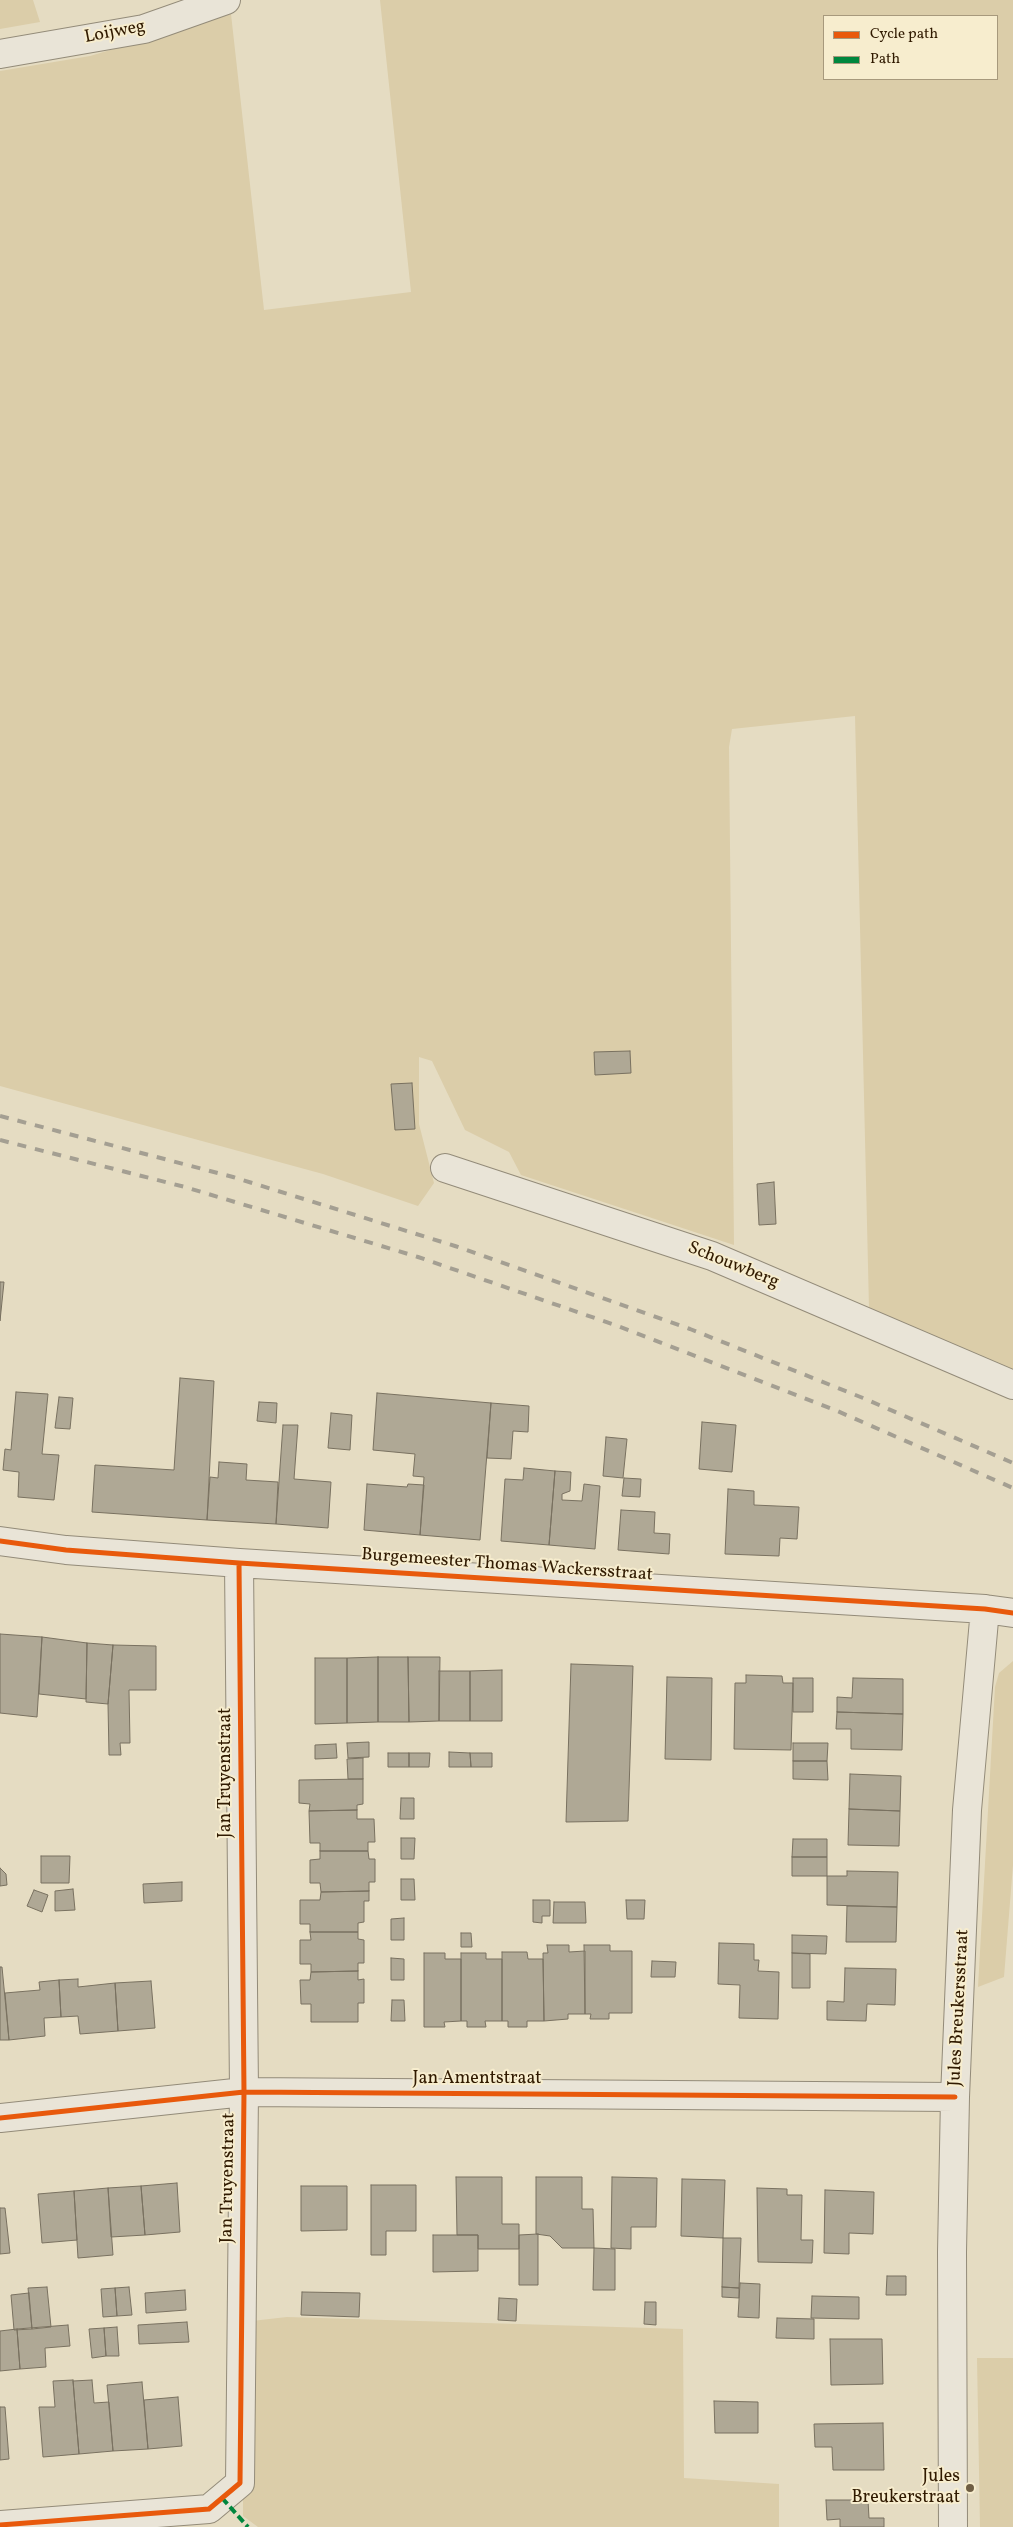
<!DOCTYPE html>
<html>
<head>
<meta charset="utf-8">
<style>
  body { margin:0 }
  #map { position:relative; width:1013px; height:2527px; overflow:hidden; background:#e5dcc2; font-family:Vollkorn,serif }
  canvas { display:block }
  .legend { position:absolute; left:823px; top:15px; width:175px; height:65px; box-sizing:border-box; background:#f7edce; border:1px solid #a7997c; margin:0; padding:6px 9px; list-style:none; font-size:15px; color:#301a00 }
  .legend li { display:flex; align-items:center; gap:10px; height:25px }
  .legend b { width:25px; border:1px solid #a7997c }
</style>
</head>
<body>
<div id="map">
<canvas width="1013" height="2527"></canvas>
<ul class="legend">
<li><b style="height:6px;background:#e8590c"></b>Cycle path</li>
<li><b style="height:6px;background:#00873e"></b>Path</li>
</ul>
</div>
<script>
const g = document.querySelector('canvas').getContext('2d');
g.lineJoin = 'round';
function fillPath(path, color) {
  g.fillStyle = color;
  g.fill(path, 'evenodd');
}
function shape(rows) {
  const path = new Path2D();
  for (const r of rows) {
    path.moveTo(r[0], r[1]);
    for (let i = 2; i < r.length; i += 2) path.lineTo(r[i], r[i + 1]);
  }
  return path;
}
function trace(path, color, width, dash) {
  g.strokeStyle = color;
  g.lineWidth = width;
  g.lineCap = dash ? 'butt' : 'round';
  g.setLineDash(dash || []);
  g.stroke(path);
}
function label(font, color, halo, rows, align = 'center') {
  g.font = font + ' Vollkorn,serif';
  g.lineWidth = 4;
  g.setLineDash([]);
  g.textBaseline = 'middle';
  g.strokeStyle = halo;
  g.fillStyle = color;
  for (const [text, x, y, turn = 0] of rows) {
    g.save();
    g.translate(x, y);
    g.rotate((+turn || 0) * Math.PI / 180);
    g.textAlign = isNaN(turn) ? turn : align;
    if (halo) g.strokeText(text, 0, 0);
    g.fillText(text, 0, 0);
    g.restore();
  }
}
const green = shape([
  [0,0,33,0,40,22,0,29],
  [380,0,1013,0,1013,1373,869,1308,855,716,732,729,729,747,734,1245,521,1175,509,1152,465,1130,432,1061,419,1057,419,1124,434,1183,418,1206,323,1174,0,1086,0,71,90,56,231,14,264,310,411,292],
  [824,16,997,16,997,79,824,79],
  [1013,1661,1013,1865,1004,1977,978,1987,995,1687,999,1673],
  [287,2317,683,2329,684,2478,779,2484,779,2527,258,2527,243,2516,243,2322],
  [977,2358,1013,2358,1013,2527,980,2527]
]);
const building = shape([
  [630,1051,631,1073,595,1075,594,1052,630,1051],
  [412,1083,415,1129,395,1130,391,1084,412,1083],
  [774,1182,776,1224,759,1225,757,1184,774,1182],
  [0,1282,4,1282,0,1321,0,1282],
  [180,1378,214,1381,207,1520,92,1512,95,1465,174,1470,180,1378],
  [16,1392,48,1394,42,1454,59,1455,54,1500,18,1497,19,1472,3,1470,5,1449,11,1450,16,1392],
  [377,1393,491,1403,480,1540,420,1535,424,1477,413,1476,415,1454,373,1450,377,1393],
  [59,1397,73,1398,70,1429,55,1428,59,1397],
  [259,1402,277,1403,276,1423,257,1421,259,1402],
  [491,1403,529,1406,528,1432,513,1431,511,1459,487,1458,491,1403],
  [331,1413,352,1415,350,1450,328,1448,331,1413],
  [702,1422,736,1425,732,1472,699,1469,702,1422],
  [283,1425,298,1425,294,1479,331,1482,328,1528,276,1524,283,1425],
  [606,1437,627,1439,623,1478,603,1476,606,1437],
  [219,1462,247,1464,246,1480,278,1482,276,1524,207,1520,210,1477,218,1478,219,1462],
  [524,1468,555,1471,549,1545,501,1541,505,1479,523,1480,524,1468],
  [555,1471,571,1472,570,1491,562,1494,562,1500,582,1501,584,1484,600,1486,595,1549,549,1545,555,1471],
  [624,1478,641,1479,640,1497,622,1496,624,1478],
  [367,1484,407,1487,408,1484,424,1485,420,1535,364,1530,367,1484],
  [728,1489,754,1491,754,1505,799,1507,797,1539,780,1538,779,1556,725,1554,728,1489],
  [621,1510,655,1512,654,1533,670,1534,669,1554,618,1550,621,1510],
  [0,1634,42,1637,37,1717,0,1713,0,1634],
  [42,1637,87,1643,86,1699,39,1694,42,1637],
  [87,1643,113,1645,108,1704,86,1702,87,1643],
  [113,1645,156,1646,156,1690,129,1690,130,1743,120,1743,121,1755,109,1755,108,1704,113,1645],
  [378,1657,408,1657,409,1722,378,1722,378,1657],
  [378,1657,378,1722,347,1723,347,1658,378,1657],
  [408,1657,440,1657,439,1721,409,1722,408,1657],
  [315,1658,347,1658,347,1723,315,1724,315,1658],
  [571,1664,633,1666,628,1821,566,1822,571,1664],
  [502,1670,502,1721,470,1721,470,1671,502,1670],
  [439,1671,470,1671,470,1721,439,1721,439,1671],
  [746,1675,782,1676,783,1683,793,1683,791,1750,734,1749,735,1683,746,1683,746,1675],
  [667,1677,712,1678,711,1760,665,1759,667,1677],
  [793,1678,813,1678,813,1712,793,1712,793,1678],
  [853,1678,903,1679,903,1714,837,1712,837,1697,852,1698,853,1678],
  [837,1712,903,1714,902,1750,851,1749,851,1729,836,1729,837,1712],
  [347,1743,369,1742,369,1757,348,1758,347,1743],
  [793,1743,828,1743,827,1761,793,1761,793,1743],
  [336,1744,337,1758,315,1759,315,1745,336,1744],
  [449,1752,470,1753,471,1767,449,1767,449,1752],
  [388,1753,409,1753,409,1767,388,1767,388,1753],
  [409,1753,430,1753,429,1767,409,1767,409,1753],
  [470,1753,492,1753,492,1767,471,1767,470,1753],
  [363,1758,363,1779,348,1779,347,1759,363,1758],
  [793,1761,827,1761,828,1780,793,1779,793,1761],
  [850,1774,901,1776,900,1811,849,1809,850,1774],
  [363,1779,363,1804,357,1805,357,1810,309,1811,310,1804,299,1803,299,1780,363,1779],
  [401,1798,414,1798,414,1819,400,1819,401,1798],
  [849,1809,900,1811,899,1846,848,1845,849,1809],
  [357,1810,357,1819,374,1819,375,1842,368,1842,368,1851,320,1851,320,1843,310,1843,309,1811,357,1810],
  [401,1838,415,1838,414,1859,401,1859,401,1838],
  [793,1839,827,1839,827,1857,792,1857,793,1839],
  [320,1851,368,1851,369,1859,375,1859,375,1882,369,1882,369,1891,321,1892,320,1883,310,1883,310,1860,320,1859,320,1851],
  [41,1856,70,1856,69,1883,41,1883,41,1856],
  [792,1857,827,1857,827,1876,792,1876,792,1857],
  [0,1868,6,1874,7,1885,0,1886,0,1868],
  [847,1871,898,1872,897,1907,827,1905,827,1876,847,1876,847,1871],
  [401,1879,414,1879,415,1900,401,1900,401,1879],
  [182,1882,182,1901,144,1903,143,1884,182,1882],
  [73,1889,75,1910,55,1911,55,1891,73,1889],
  [34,1890,48,1895,42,1912,27,1906,34,1890],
  [369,1891,369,1901,364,1901,364,1922,358,1923,358,1932,310,1932,310,1924,300,1924,300,1900,320,1900,321,1892,369,1891],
  [533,1900,550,1900,550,1916,542,1916,542,1923,533,1922,533,1900],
  [626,1900,645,1900,644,1919,627,1919,626,1900],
  [554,1902,585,1902,586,1923,553,1923,554,1902],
  [847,1906,897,1907,896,1942,846,1942,847,1906],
  [404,1918,404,1940,391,1940,391,1919,404,1918],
  [310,1932,358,1932,358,1939,364,1940,364,1963,358,1963,358,1971,311,1972,311,1964,300,1964,300,1940,311,1940,310,1932],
  [461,1933,471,1933,472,1947,461,1947,461,1933],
  [792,1935,827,1936,826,1954,792,1953,792,1935],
  [719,1943,754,1944,754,1960,759,1960,758,1971,779,1972,778,2019,739,2018,740,1985,718,1984,719,1943],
  [547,1945,569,1945,569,1952,585,1951,585,2014,568,2014,568,2019,544,2021,543,1953,548,1953,547,1945],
  [584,1945,610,1945,610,1951,632,1951,632,2013,609,2013,609,2019,590,2019,591,2014,585,2014,584,1945],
  [502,1952,527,1952,528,1959,543,1959,544,2021,527,2021,527,2027,508,2027,508,2021,502,2021,502,1952],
  [424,1953,445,1953,445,1959,461,1959,461,2021,444,2022,445,2027,424,2027,424,1953],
  [461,1953,486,1953,486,1959,502,1959,502,2021,485,2021,486,2027,467,2027,467,2021,461,2021,461,1953],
  [792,1953,810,1954,810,1988,792,1988,792,1953],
  [391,1958,404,1959,404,1980,391,1980,391,1958],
  [652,1961,676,1962,675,1977,651,1977,652,1961],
  [0,1967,2,1967,9,2040,0,2040,0,1967],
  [845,1968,896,1969,895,2005,867,2004,866,2021,827,2020,827,2001,844,2002,845,1968],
  [358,1971,358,1980,364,1979,364,2003,358,2003,358,2022,311,2022,311,2004,301,2004,300,1980,310,1980,311,1972,358,1971],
  [78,1979,78,1987,115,1983,118,2031,80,2034,78,2016,61,2017,59,1980,78,1979],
  [59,1980,61,2017,44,2018,45,2036,9,2040,5,1993,40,1990,39,1982,59,1980],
  [151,1981,155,2028,118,2031,115,1983,151,1981],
  [392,2000,404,2000,405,2021,391,2021,392,2000],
  [456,2177,502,2177,502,2224,519,2224,519,2249,478,2249,478,2235,457,2235,456,2177],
  [536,2177,582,2177,582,2209,593,2209,594,2248,562,2248,550,2236,536,2234,536,2177],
  [612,2177,657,2178,656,2227,631,2227,631,2249,611,2248,612,2177],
  [682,2179,725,2180,723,2238,681,2236,682,2179],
  [177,2183,180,2232,145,2235,141,2186,177,2183],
  [371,2185,416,2185,416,2231,386,2231,386,2255,371,2255,371,2185],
  [141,2186,145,2235,111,2237,108,2188,141,2186],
  [301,2186,347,2186,347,2230,301,2231,301,2186],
  [108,2188,113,2255,78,2258,74,2191,108,2188],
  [757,2188,787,2189,787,2195,802,2195,801,2240,813,2240,812,2263,758,2262,757,2188],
  [825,2190,874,2192,873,2234,849,2233,849,2254,824,2253,825,2190],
  [74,2191,77,2240,42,2243,38,2194,74,2191],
  [0,2208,5,2208,10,2253,0,2254,0,2208],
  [538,2234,538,2285,519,2285,519,2235,538,2234],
  [433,2235,478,2235,478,2271,433,2272,433,2235],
  [723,2238,741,2238,739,2288,722,2287,723,2238],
  [594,2248,615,2249,615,2290,593,2290,594,2248],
  [887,2276,906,2276,906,2295,886,2295,887,2276],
  [740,2283,760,2284,759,2318,738,2317,740,2283],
  [47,2287,51,2327,32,2329,28,2288,47,2287],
  [129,2287,132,2315,117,2316,115,2288,129,2287],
  [722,2287,739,2288,739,2298,722,2297,722,2287],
  [115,2288,117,2316,103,2317,101,2289,115,2288],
  [185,2290,186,2310,146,2313,145,2293,185,2290],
  [302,2292,360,2293,359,2317,301,2315,302,2292],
  [29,2293,32,2329,14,2330,11,2295,29,2293],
  [812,2296,859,2297,859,2319,811,2318,812,2296],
  [499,2298,517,2299,516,2321,498,2320,499,2298],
  [645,2302,656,2302,656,2325,644,2324,645,2302],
  [777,2318,814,2319,814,2339,776,2338,777,2318],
  [187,2322,189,2342,139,2344,138,2325,187,2322],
  [68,2325,70,2346,45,2348,46,2367,20,2369,17,2329,68,2325],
  [117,2327,119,2356,106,2356,104,2328,117,2327],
  [104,2328,106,2356,92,2358,89,2329,104,2328],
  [17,2329,20,2369,0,2371,0,2331,17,2329],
  [830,2339,882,2339,883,2384,831,2385,830,2339],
  [73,2380,79,2454,43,2457,39,2407,55,2407,53,2381,73,2380],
  [92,2380,94,2403,109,2402,113,2451,79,2454,73,2381,92,2380],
  [142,2382,148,2449,113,2451,107,2385,142,2382],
  [178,2397,182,2446,148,2449,144,2400,178,2397],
  [714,2401,758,2402,758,2433,715,2433,714,2401],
  [0,2407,5,2407,9,2459,0,2460,0,2407],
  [883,2423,884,2470,833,2470,832,2447,815,2447,814,2424,883,2423],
  [826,2500,868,2500,869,2518,884,2518,884,2527,840,2527,840,2519,827,2520,826,2500]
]);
const minor = shape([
  [0,54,144,29,226,0],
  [445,1168,712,1256,1013,1385],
  [0,1541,66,1550,239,1563,985,1609,1013,1613],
  [0,2118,244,2092,955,2097],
  [0,2525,209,2509,240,2483,244,2092,239,1563],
  [953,2527,952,2252,955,2097,967,1810,985,1609]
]);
const rail = shape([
  [0,1116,233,1177,455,1246,690,1329,863,1398,1013,1463],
  [0,1140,185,1187,418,1257,615,1325,835,1410,1013,1488]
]);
const quiet = shape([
  [222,2498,248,2527]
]);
const cycleway = shape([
  [0,1541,66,1550,239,1563,985,1609,1013,1613],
  [0,2118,244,2092,955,2097],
  [0,2525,209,2509,240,2483,244,2092,239,1563]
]);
const markers = [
  [970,2488,5,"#6f5e44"]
];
const streetNames = [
  ["Loijweg",115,33,-11],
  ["Schouwberg",733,1266,22],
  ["Burgemeester Thomas Wackersstraat",507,1566,4],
  ["Jan Truyenstraat",227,1773,-90],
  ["Jules Breukersstraat",960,2008,-87],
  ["Jan Amentstraat",477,2080],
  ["Jan Truyenstraat",229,2178,-89]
];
const poiNames = [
  ["Jules",960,2478],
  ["Breukerstraat",960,2499]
];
fillPath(green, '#dbcda9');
fillPath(building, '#afa895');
trace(building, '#797160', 1);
trace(minor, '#938b79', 30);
trace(minor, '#e9e4d7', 28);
trace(rail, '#a49f92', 4, [9, 9]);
trace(quiet, '#00873e', 4, [8, 4]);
trace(cycleway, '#e8590c', 5);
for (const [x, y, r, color] of markers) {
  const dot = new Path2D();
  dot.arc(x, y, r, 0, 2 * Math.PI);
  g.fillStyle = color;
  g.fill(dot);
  trace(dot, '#f7edce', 2);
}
label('18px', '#301a00', '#f7edce', streetNames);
label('18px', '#301a00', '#f7edce', poiNames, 'right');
</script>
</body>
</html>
